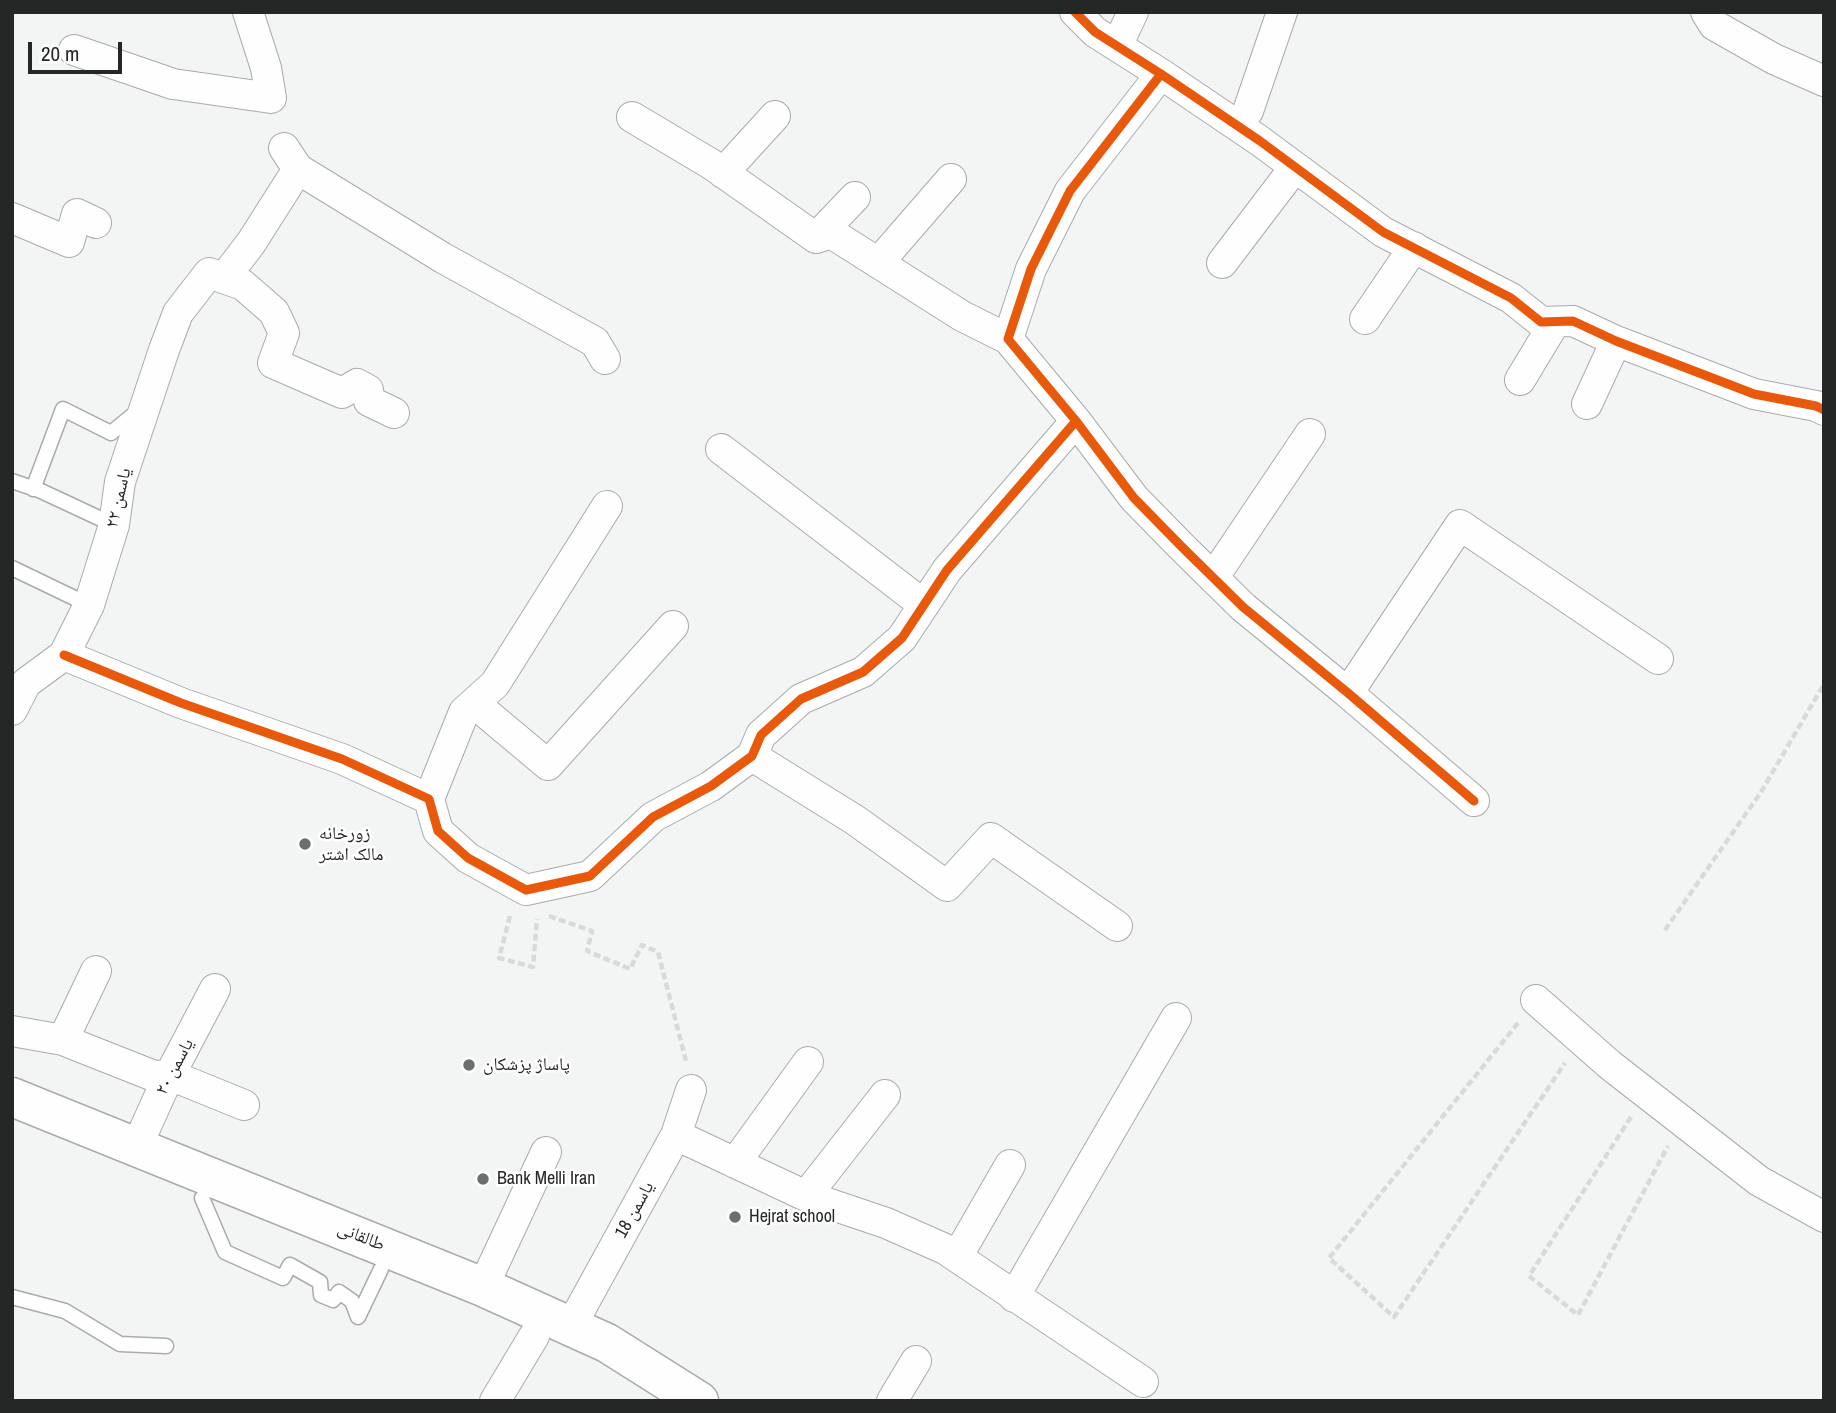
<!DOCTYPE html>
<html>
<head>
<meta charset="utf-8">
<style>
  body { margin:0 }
  #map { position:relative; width:1836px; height:1413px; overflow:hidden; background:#f3f5f4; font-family:"Archivo Narrow",sans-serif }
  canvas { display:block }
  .frame { position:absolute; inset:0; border:14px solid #252726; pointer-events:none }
  .scale { position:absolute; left:28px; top:42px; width:94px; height:32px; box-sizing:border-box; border:4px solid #252726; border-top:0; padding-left:9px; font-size:21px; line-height:24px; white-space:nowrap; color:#252726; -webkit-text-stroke:5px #fff; paint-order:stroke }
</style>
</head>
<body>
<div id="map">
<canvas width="1836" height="1413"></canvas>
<div class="frame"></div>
<div class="scale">20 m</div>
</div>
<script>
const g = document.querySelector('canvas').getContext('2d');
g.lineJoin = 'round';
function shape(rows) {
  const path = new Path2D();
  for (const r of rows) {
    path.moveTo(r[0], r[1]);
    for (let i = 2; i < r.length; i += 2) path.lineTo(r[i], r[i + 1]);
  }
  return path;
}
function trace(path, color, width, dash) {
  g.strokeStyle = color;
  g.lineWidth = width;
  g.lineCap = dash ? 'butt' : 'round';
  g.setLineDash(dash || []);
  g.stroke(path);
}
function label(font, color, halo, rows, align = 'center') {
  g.font = font + ' "Archivo Narrow","Noto Naskh Arabic",sans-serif';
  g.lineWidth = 5;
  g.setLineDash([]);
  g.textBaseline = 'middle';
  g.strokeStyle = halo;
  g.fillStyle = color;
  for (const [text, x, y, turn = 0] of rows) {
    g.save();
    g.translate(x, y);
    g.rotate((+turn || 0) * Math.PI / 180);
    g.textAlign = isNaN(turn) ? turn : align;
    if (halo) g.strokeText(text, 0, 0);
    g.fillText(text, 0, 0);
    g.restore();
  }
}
const path = shape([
  [510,916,499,958,533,967,537,919],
  [549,916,592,931,587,951,630,969,642,945,658,952,686,1061],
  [1665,930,1761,792,1824,684],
  [1518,1023,1329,1258,1394,1317,1565,1063],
  [1631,1117,1529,1276,1578,1315,1668,1146]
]);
const lane = shape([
  [12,481,41,491,114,525],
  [33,489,63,409,111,433,138,411],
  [12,568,89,605],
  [202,1198,225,1252,283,1278,290,1265,320,1282,321,1295,333,1300,339,1292,352,1301,358,1317,381,1269],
  [12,1297,65,1311,120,1344,166,1346]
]);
const street = shape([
  [1075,12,1095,32,1161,74,1260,141,1383,232,1511,298,1541,322,1573,321,1616,341,1754,394,1816,406,1824,410],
  [1706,12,1714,25,1774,59,1824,81],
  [1117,46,1133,12],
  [74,50,173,84,271,98,266,68,248,12],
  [1161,74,1070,191,1031,269,1008,339,1076,421,1134,498,1181,546,1243,607,1348,693,1474,801],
  [1248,111,1282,12],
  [632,117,711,164,816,238,831,233,962,316,1008,339],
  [284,148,298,169],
  [723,173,775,116],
  [12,218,69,242,77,214,96,223],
  [816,238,855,197],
  [879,262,951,179],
  [1222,263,1295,167],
  [224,278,251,243,298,169,443,258,595,342,605,359],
  [1365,319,1414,247],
  [1520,380,1555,322],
  [1587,404,1616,341],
  [721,449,924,605],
  [1213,578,1310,434],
  [64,655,181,703,342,759,429,799,438,831,468,858,526,890,590,876,653,817,711,786,752,756,761,735,801,699,863,672,902,638,947,570,1076,421],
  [1348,693,1460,525,1658,659],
  [474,703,548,765,673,626],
  [12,710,26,683,64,655,89,605,114,525,120,482,164,350,178,313,209,273,243,285,274,312,284,333,273,363,342,393,357,384,368,390,369,401,394,413],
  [752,756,855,820,947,886,991,838,1117,926],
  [429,799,464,712,495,684,607,506],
  [1536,1000,1610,1065,1759,1181,1824,1217],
  [12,1031,63,1040,154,1076,170,1075,244,1105],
  [63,1040,96,971],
  [676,1135,806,1196,886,1223,945,1249,1143,1382],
  [137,1146,165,1084,215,989],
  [735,1163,808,1062],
  [806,1196,885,1095],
  [957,1257,1010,1165],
  [483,1287,546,1152],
  [1014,1297,1176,1018],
  [571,1326,676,1135,691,1090],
  [495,1401,534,1336],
  [892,1401,916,1361]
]);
const secondary = shape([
  [12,1097,483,1287,607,1343,699,1401]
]);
const cycleway = shape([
  [1075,12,1095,32,1161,74,1260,141,1383,232,1511,298,1541,322,1573,321,1616,341,1754,394,1816,406,1824,410],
  [1161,74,1070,191,1031,269,1008,339,1076,421,1134,498,1181,546,1243,607,1348,693,1474,801],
  [64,655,181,703,342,759,429,799,438,831,468,858,526,890,590,876,653,817,711,786,752,756,761,735,801,699,863,672,902,638,947,570,1076,421]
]);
const markers = [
  [305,844,7,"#6d6f6e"],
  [469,1065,7,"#6d6f6e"],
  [483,1179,7,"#6d6f6e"],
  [735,1217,7,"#6d6f6e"]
];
const streetNames = [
  ["یاسمن ۲۲",119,498,-77],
  ["یاسمن ۲۰",175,1067,-62],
  ["یاسمن 18",635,1210,-61],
  ["طالقانی",361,1237,22]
];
const poiNames = [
  ["زورخانه",319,834],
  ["مالک اشتر",319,855],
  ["پاساژ پزشکان",483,1065],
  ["Bank Melli Iran",497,1179],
  ["Hejrat school",749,1217]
];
trace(lane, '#a9abaa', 17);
trace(street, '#a9abaa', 32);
trace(secondary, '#a9abaa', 41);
trace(path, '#d8d9d8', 4.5, [7, 3.5]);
trace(lane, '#fdfefd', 14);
trace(street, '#fdfefd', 30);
trace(secondary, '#fdfefd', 38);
trace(cycleway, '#e8590c', 9);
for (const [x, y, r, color] of markers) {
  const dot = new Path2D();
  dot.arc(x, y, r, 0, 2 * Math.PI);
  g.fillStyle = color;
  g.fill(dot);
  trace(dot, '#fff', 2.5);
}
label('18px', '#252726', '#fff', streetNames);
label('18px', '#252726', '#fff', poiNames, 'left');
</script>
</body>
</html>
